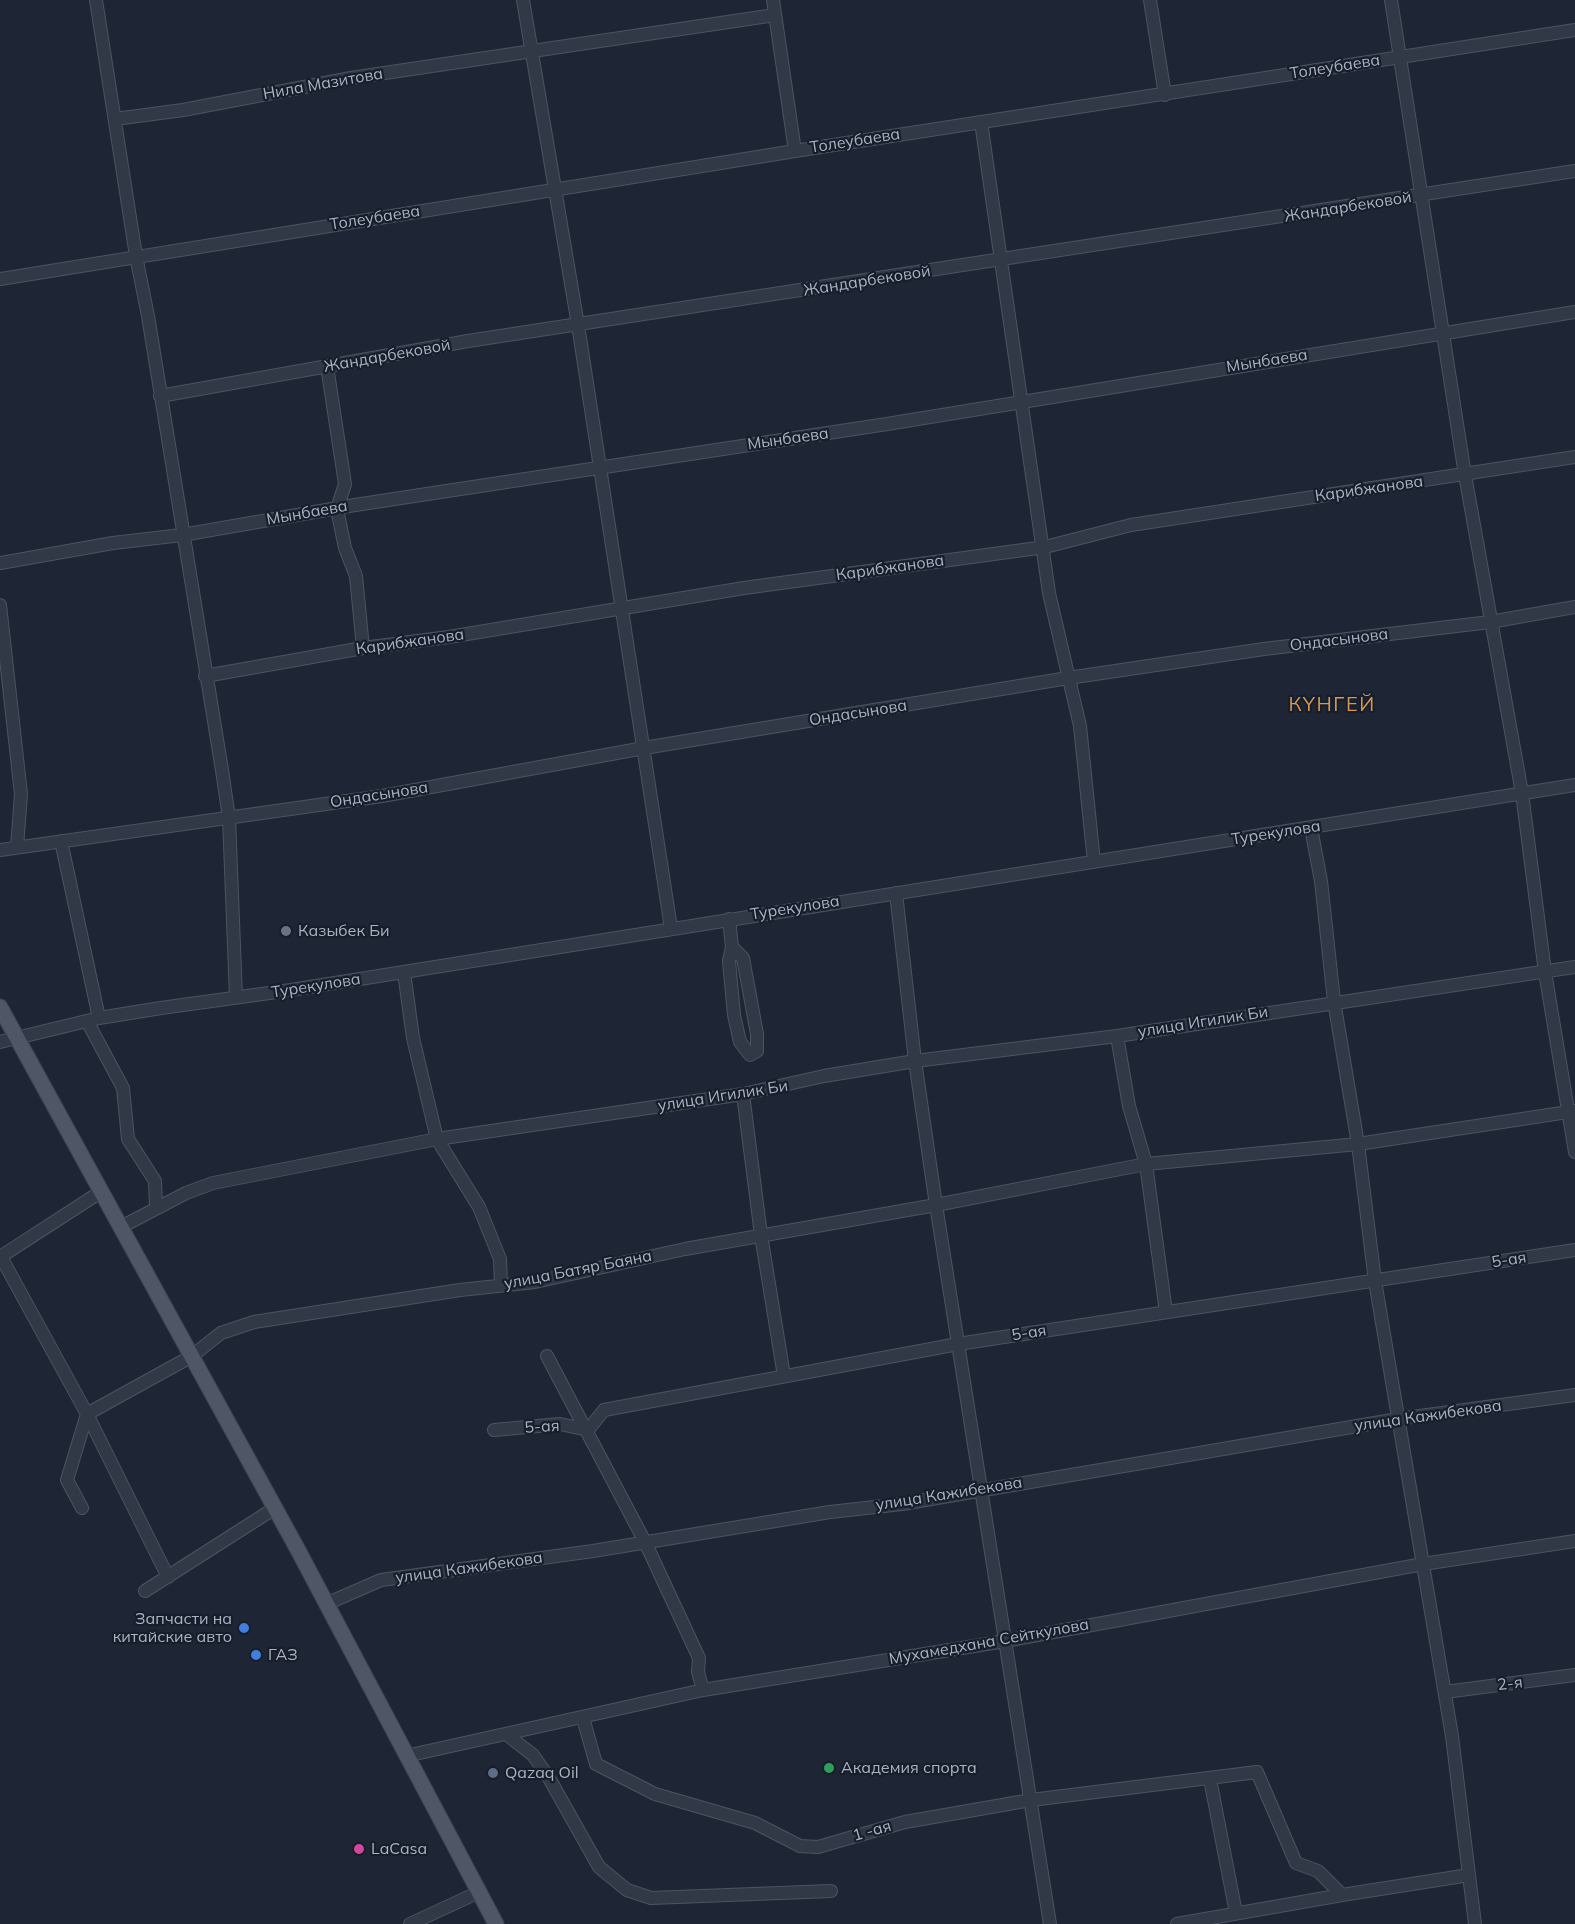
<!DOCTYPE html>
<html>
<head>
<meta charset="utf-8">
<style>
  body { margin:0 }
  canvas { display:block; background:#1e2636 }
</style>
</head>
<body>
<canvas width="1575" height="1924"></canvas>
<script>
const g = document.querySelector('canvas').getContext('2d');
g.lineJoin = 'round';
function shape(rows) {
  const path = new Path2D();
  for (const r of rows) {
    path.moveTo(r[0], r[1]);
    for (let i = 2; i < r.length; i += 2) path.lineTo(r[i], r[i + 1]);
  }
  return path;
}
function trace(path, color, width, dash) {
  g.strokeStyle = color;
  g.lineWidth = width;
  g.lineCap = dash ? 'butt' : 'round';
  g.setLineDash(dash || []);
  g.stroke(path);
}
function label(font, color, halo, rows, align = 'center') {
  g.font = font + ' Mulish,sans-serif';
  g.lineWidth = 4.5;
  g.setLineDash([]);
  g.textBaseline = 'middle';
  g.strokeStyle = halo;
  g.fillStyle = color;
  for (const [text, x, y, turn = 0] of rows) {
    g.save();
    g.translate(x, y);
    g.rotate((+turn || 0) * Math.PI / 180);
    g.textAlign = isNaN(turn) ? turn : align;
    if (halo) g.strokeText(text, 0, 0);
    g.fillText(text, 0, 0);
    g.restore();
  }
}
const minor = shape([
  [96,0,136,256,148,316,222,770,229,818,236,997],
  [523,0,578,325,671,928],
  [773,0,795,151],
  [1150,0,1165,95],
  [1391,0,1465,475,1522,793,1545,972,1575,1152],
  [115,119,183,110,351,78,775,15],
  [981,122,1049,593,1080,726,1094,862],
  [0,279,795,151,1575,30],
  [327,366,345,484,337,509,345,548,356,576,363,648],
  [160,396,468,341,1575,171],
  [0,563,113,543,182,535,355,505,887,424,1575,312],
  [0,605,21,794,17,847],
  [205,676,363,648,449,637,744,588,1045,547,1131,525,1575,457],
  [1311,828,1321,881,1334,1001,1358,1144,1375,1281,1452,1736,1475,1924],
  [61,841,99,1018],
  [0,850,382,796,644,748,1068,678,1264,649,1490,622,1575,607],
  [896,893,915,1061,936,1205,1050,1924],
  [729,919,732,947,729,961,734,1015,740,1042,750,1055,757,1051,757,1034,743,958,732,947],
  [404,972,413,1038,437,1139,479,1207,500,1259,501,1285],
  [87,1021,123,1088,128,1139,155,1181,156,1207],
  [1117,1036,1129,1106,1146,1164,1166,1312],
  [0,1042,99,1018,161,1008,291,990,1575,785],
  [743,1094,761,1235,784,1376],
  [121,1227,186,1193,213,1183,437,1139,743,1094,824,1076,915,1061,1117,1036,1575,967],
  [0,1257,102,1191],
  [1,1257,87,1414,168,1577],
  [547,1356,645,1542,699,1658,698,1672,703,1690],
  [494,1430,560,1424,588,1430,604,1410,958,1344,1575,1250],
  [82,1508,67,1480,87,1414,192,1356,221,1333,254,1322,460,1290,535,1282,685,1249,936,1205,1146,1164,1358,1144,1575,1111],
  [145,1591,275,1508],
  [326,1604,381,1580,593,1551,830,1512,902,1504,1398,1419,1575,1395],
  [1445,1692,1575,1675],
  [583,1718,596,1764,655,1794,755,1823,800,1846,818,1847,905,1822,1031,1800,1257,1772,1296,1863,1318,1871,1342,1895,1469,1875],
  [506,1734,533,1755,549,1778,599,1867,627,1890,651,1898,831,1891],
  [406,1756,703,1690,1005,1641,1423,1564,1575,1541],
  [1210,1779,1236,1913],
  [410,1924,479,1892],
  [1177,1924,1342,1895]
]);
const major = shape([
  [0,1007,298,1550,496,1924]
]);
const markers = [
  [286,931,6,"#6b7280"],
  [244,1628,6,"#3f7fe0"],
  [256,1655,6,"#3f7fe0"],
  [829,1768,6,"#2e9e5b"],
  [493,1773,6,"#5c6f8a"],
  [359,1849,6,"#d1479c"]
];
const streetNames = [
  ["Толеубаева",1335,67,-9],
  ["Нила Мазитова",323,84,-10],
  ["Толеубаева",855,141,-9],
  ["Жандарбековой",1348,207,-9],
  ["Толеубаева",375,218,-9],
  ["Жандарбековой",867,281,-9],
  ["Жандарбековой",387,356,-10],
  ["Мынбаева",1267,361,-9],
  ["Мынбаева",788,439,-8],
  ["Карибжанова",1369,489,-8],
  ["Мынбаева",307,513,-10],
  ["Карибжанова",890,568,-8],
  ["Ондасынова",1339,640,-7],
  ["Карибжанова",410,642,-8],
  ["Ондасынова",858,713,-9],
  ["Ондасынова",379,795,-9],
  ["Турекулова",1276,833,-9],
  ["Турекулова",795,908,-9],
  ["Турекулова",316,986,-9],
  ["улица Игилик Би",1203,1022,-9],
  ["улица Игилик Би",723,1096,-9],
  ["5-ая",1509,1260,-9],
  ["улица Батяр Баяна",578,1270,-11],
  ["5-ая",1029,1333,-9],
  ["улица Кажибекова",1428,1416,-8],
  ["5-ая",542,1427,-3],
  ["улица Кажибекова",949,1494,-9],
  ["улица Кажибекова",469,1568,-8],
  ["Мухамедхана Сейткулова",989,1642,-10],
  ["2-я",1510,1684,-7],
  ["1 -ая",872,1831,-16]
];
const poiNames = [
  ["Казыбек Би",298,931],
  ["Запчасти на",232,1619,"right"],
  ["китайские авто",232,1637,"right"],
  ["ГАЗ",268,1655],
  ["Академия спорта",841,1768],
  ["Qazaq Oil",505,1773],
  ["LaCasa",371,1849]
];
const quarterNames = [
  ["КҮНГЕЙ",1332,705]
];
trace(minor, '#4c5362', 14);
trace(major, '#3b4250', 17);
trace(minor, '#313846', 12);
trace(major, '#4f5767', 15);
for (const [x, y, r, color] of markers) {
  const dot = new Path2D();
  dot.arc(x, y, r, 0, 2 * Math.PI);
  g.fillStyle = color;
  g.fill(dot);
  trace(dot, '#171e2a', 2);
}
label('16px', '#abb2c4', '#171e2a', streetNames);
label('16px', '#abb2c4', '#171e2a', poiNames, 'left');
g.letterSpacing = '1.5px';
label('20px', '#d69754', '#171e2a', quarterNames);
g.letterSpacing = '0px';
</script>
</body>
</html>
